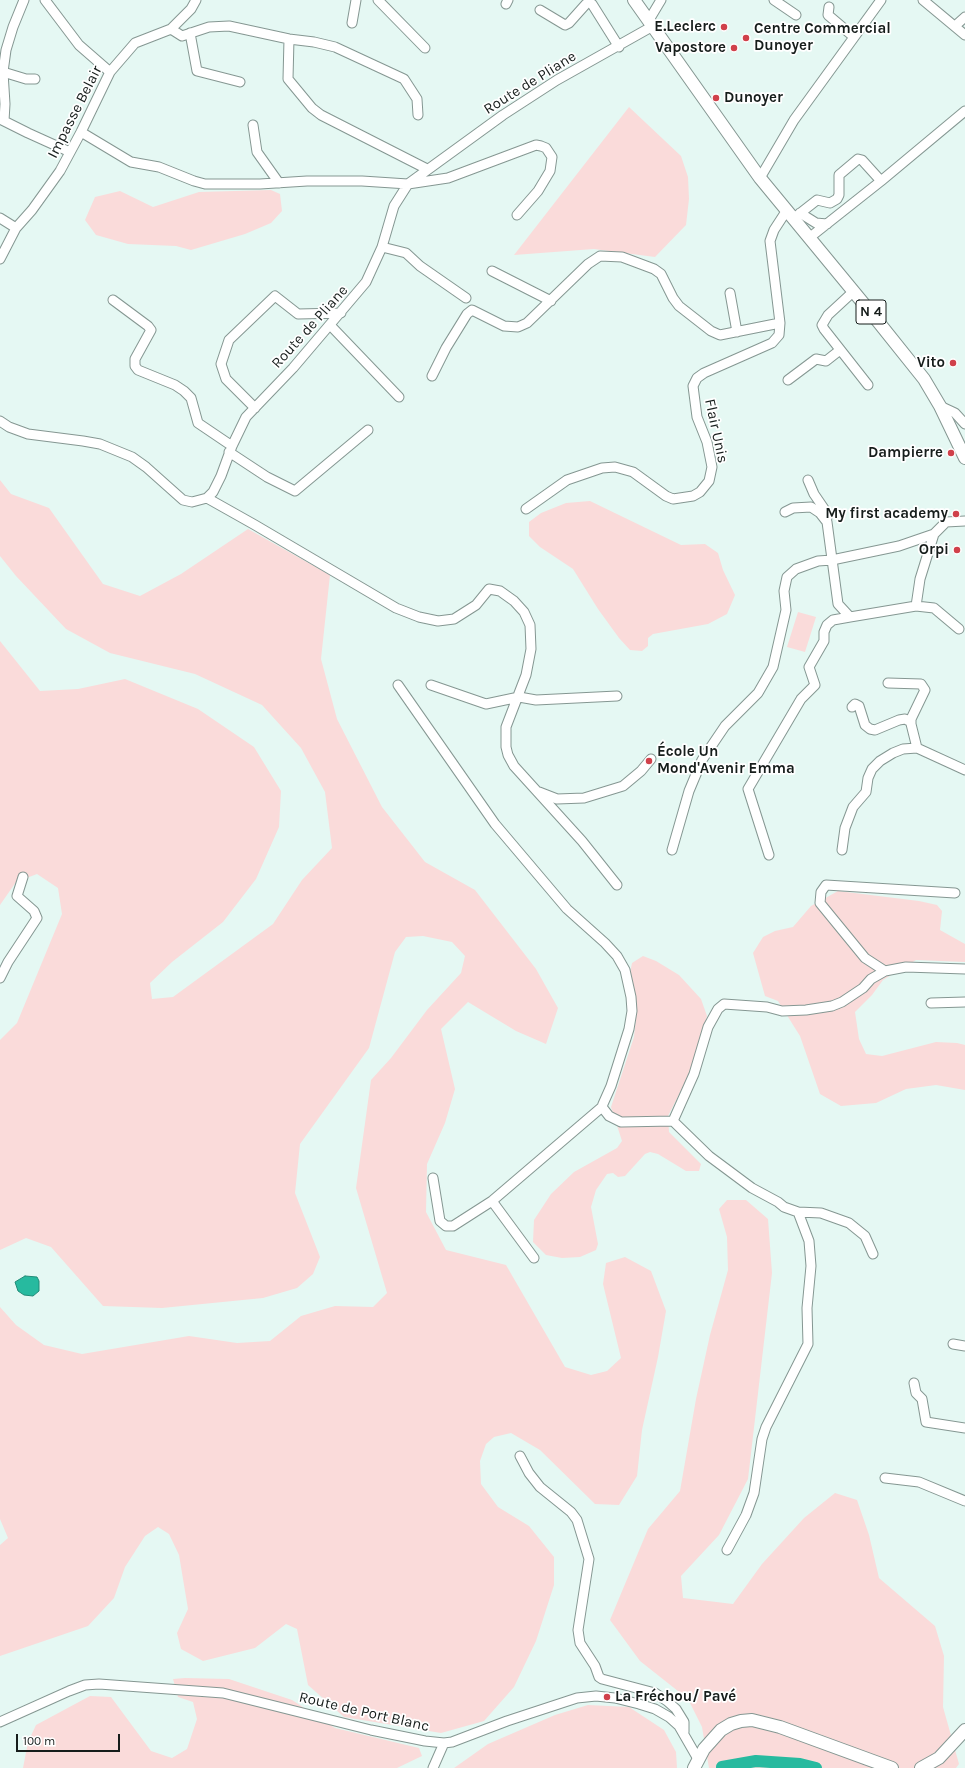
<!DOCTYPE html>
<html>
<head>
<meta charset="utf-8">
<style>
  body { margin:0 }
  #map { position:relative; width:965px; height:1768px; overflow:hidden; background:#e5f8f3; font-family:Karla,sans-serif }
  canvas { display:block }
  .scale { position:absolute; left:16px; top:1734px; width:104px; height:18px; box-sizing:border-box; border:2px solid #161d1b; border-top:0; padding-left:5px; font-size:12px; line-height:14px; white-space:nowrap; color:#161d1b; -webkit-text-stroke:3px #fff; paint-order:stroke }
</style>
</head>
<body>
<div id="map">
<canvas width="965" height="1768"></canvas>
<div class="scale">100 m</div>
</div>
<script>
const g = document.querySelector('canvas').getContext('2d');
g.lineJoin = 'round';
function fillPath(path, color) {
  g.fillStyle = color;
  g.fill(path, 'evenodd');
}
function shape(rows) {
  const path = new Path2D();
  for (const r of rows) {
    path.moveTo(r[0], r[1]);
    for (let i = 2; i < r.length; i += 2) path.lineTo(r[i], r[i + 1]);
  }
  return path;
}
function trace(path, color, width, dash) {
  g.strokeStyle = color;
  g.lineWidth = width;
  g.lineCap = dash ? 'butt' : 'round';
  g.setLineDash(dash || []);
  g.stroke(path);
}
function label(font, color, halo, rows, align = 'center') {
  g.font = font + ' Karla,sans-serif';
  g.lineWidth = 3.5;
  g.setLineDash([]);
  g.textBaseline = 'middle';
  g.strokeStyle = halo;
  g.fillStyle = color;
  for (const [text, x, y, turn = 0] of rows) {
    g.save();
    g.translate(x, y);
    g.rotate((+turn || 0) * Math.PI / 180);
    g.textAlign = isNaN(turn) ? turn : align;
    if (halo) g.strokeText(text, 0, 0);
    g.fillText(text, 0, 0);
    g.restore();
  }
}
const green = shape([
  [629,107,681,156,688,177,689,199,686,225,655,257,594,249,514,255],
  [271,190,280,194,282,211,271,223,245,234,191,250,176,246,128,244,96,235,85,220,95,197,120,191,153,207,199,192],
  [0,480,11,494,49,508,103,584,140,596,181,574,248,529,330,575,321,659,337,719,382,807,425,862,475,890,536,969,558,1008,546,1044,516,1031,468,1002,441,1029,455,1089,445,1123,427,1164,426,1212,446,1250,506,1265,565,1367,591,1375,607,1371,621,1358,603,1284,606,1263,625,1257,651,1271,666,1311,658,1357,642,1430,637,1476,619,1505,595,1504,540,1450,511,1433,494,1437,486,1444,480,1461,481,1484,498,1507,529,1526,554,1557,554,1585,536,1641,514,1687,484,1721,441,1733,344,1717,308,1685,297,1629,286,1624,255,1648,203,1661,181,1649,177,1633,188,1609,179,1555,169,1534,158,1527,145,1536,125,1567,114,1598,88,1626,0,1656,0,1545,8,1538,0,1519,0,1307,16,1325,44,1345,82,1354,189,1336,237,1343,270,1341,301,1316,335,1306,373,1307,387,1293,356,1188,371,1080,391,1058,427,1010,461,973,465,956,452,942,423,936,406,937,395,952,369,1048,300,1144,295,1193,320,1257,313,1274,297,1288,263,1298,162,1308,103,1306,51,1247,26,1238,0,1250,0,1040,17,1023,62,914,58,888,37,874,16,882,0,905,0,641,40,691,78,689,125,679,198,709,254,747,281,791,279,827,256,879,223,922,172,962,150,983,152,999,173,997,273,924,302,880,332,848,325,792,301,748,262,705,195,674,110,653,66,629,16,576,0,556],
  [590,501,681,545,705,544,718,553,723,570,735,595,727,614,708,624,653,634,648,638,648,646,642,651,630,650,619,638,598,609,573,569,540,547,529,536,529,522,541,513,566,503],
  [798,612,816,617,805,652,787,647],
  [838,891,919,901,937,905,942,911,940,930,965,944,965,962,916,960,883,980,872,995,855,1012,859,1039,866,1054,882,1056,936,1042,957,1043,965,1045,965,1090,936,1085,906,1089,876,1103,841,1106,820,1094,800,1036,778,1001,765,996,753,953,763,937,775,931,793,927,811,906],
  [643,956,656,961,679,975,701,999,707,1016,691,1071,668,1116,669,1132,701,1164,699,1171,686,1171,658,1154,650,1152,645,1154,625,1176,618,1177,613,1173,607,1174,596,1190,591,1207,598,1244,596,1250,580,1257,562,1258,546,1255,533,1242,534,1220,551,1194,574,1172,617,1148,622,1141,611,1107,634,1037,637,1007,630,973,632,963],
  [727,1200,746,1200,768,1219,772,1273,748,1479,719,1535,681,1576,683,1598,733,1604,762,1564,804,1518,835,1493,857,1500,869,1535,879,1578,935,1626,944,1656,943,1707,959,1764,956,1768,709,1768,702,1727,688,1699,640,1661,610,1620,648,1529,680,1491,696,1399,710,1335,728,1270,727,1237,719,1209],
  [185,1678,229,1679,292,1700,335,1728,419,1748,422,1756,397,1768,23,1768,28,1742,36,1725,90,1696,111,1697,151,1751,172,1758,187,1749,197,1719,193,1702,178,1697,173,1679],
  [588,1705,629,1707,664,1730,676,1752,677,1768,454,1768,488,1744,555,1715]
]);
const water = shape([
  [25,1276,37,1277,39,1281,39,1291,33,1296,24,1295,18,1291,15,1282,25,1276]
]);
const stream = shape([
  [721,1768,722,1767]
]);
const river = shape([
  [722,1767,756,1761,800,1764,816,1768]
]);
const minor = shape([
  [45,0,79,45,110,72],
  [378,0,425,48],
  [774,0,796,15],
  [923,0,965,35],
  [506,4,508,0],
  [829,7,828,15,854,37],
  [540,10,565,25,569,23,586,4,589,3,592,4,619,47],
  [649,20,661,0],
  [352,23,356,0],
  [955,26,965,17],
  [171,29,182,36,209,27,229,26,289,39,314,42,335,47,404,79,417,99,418,115],
  [190,33,197,71,240,82],
  [289,39,288,79,312,108,321,115,427,169],
  [3,72,26,79,35,79],
  [0,119,28,133,70,152],
  [4,121,5,104,3,72,6,50,13,27,24,0],
  [253,125,257,152,279,183],
  [81,132,131,162,159,167,194,181,205,184,260,184,307,181,362,181,408,184,448,178,536,145,541,146,546,148,552,157,550,171,538,191,517,215],
  [760,178,794,120,881,0],
  [800,213,816,223,827,224],
  [0,218,16,228],
  [794,218,817,200,830,203,837,199,839,195,839,175,858,159,862,160,881,181],
  [809,238,881,181,965,111],
  [382,247,406,253,420,266,466,298],
  [0,259,16,228,32,210,60,171,81,132,110,72,135,43,171,29,191,9,196,0],
  [492,271,551,301],
  [854,291,828,315,822,325,824,329,868,385],
  [730,293,737,332],
  [113,300,148,326,151,330,135,359,135,366,138,370,175,385,184,391,191,398,198,423,232,446],
  [330,325,399,397],
  [432,376,446,348,467,314,472,310,504,326,518,327,527,323,588,264,600,256,622,257,654,269,661,274,673,298,679,306,711,331,720,335,780,323],
  [788,380,816,359,826,361,840,350],
  [940,406,955,413,965,424],
  [255,408,226,379,221,364,229,340,275,296,298,314,341,313],
  [0,421,9,427,28,434,83,441,100,444,132,457,146,467,183,500,192,502,207,498,213,492,221,476,232,446,246,417,293,368,366,282,382,247,394,206,408,184,503,115,557,80,653,26],
  [229,452,267,477,295,491,368,430],
  [808,480,814,494,827,513,827,518],
  [207,498,255,525,396,608,419,617,438,621,454,619,476,605,489,589,500,591,514,601,524,612,530,625,531,649,526,675,506,727,506,747,508,755,514,766,582,841,617,885],
  [526,509,567,480,602,468,615,467,633,472,666,496,673,499,693,496,700,492,709,481,712,467,707,442,697,417,693,386,697,378,704,373,772,343,779,335,780,323,770,241,774,230,787,210],
  [785,512,793,508,811,507,820,513,827,522,838,604,850,617,916,606,934,608,959,629],
  [916,606,920,579,934,534],
  [888,683,921,684,925,690,911,719,911,724,917,748,965,770],
  [398,685,495,824,567,909,605,943,617,956,625,970,631,997,632,1011,629,1029,611,1086,603,1104,602,1107,609,1116,621,1122,673,1121,709,1156,752,1188,778,1202,784,1207,798,1212,809,1241,811,1266,807,1308,808,1344,766,1427,762,1439,754,1493,746,1515,727,1550],
  [431,685,486,704,519,697,536,700,617,696],
  [852,707,855,704,859,706,865,725,870,729,875,730,899,720,905,719,911,722],
  [539,792,557,799,584,798,623,786,641,771,651,759],
  [672,850,689,791,702,760,725,726,758,693,773,667,786,610,784,591,787,577,796,569,818,561,832,560,899,546,934,534,946,522,965,521],
  [842,850,845,828,853,807,866,792,868,778,872,769,880,761,893,753,903,749,917,748],
  [769,855,748,789,801,699,815,685,809,667,824,641,824,632,827,625,833,620,850,617],
  [955,893,826,885,821,892,820,903,865,958,885,971,906,967,965,969],
  [0,978,8,962,37,918,34,911,17,896,23,877],
  [931,1003,965,1002],
  [673,1121,694,1074,708,1027,718,1009,724,1004,767,1007,782,1011,806,1010,832,1006,842,1002,863,988,871,979,885,971],
  [433,1178,440,1221,446,1226,453,1226,492,1201,602,1107],
  [492,1201,534,1258],
  [798,1212,821,1213,849,1223,865,1236,873,1254],
  [953,1344,965,1346],
  [914,1383,916,1393,922,1399,926,1422,965,1428],
  [520,1456,529,1473,540,1487,571,1512,577,1520,589,1559,578,1630,580,1643,595,1666,599,1677,602,1679,655,1693,667,1701,676,1709,684,1722,684,1732],
  [885,1478,919,1482,965,1501],
  [0,1722,69,1691,85,1685,99,1684,223,1693,371,1730,425,1741,444,1743,452,1742,507,1721,577,1698,596,1696,615,1698,639,1704,655,1709,669,1717,679,1726,698,1759],
  [433,1768,444,1743]
]);
const major = shape([
  [634,0,760,178,868,309,924,379,940,406,965,458],
  [694,1768,704,1749,721,1730,731,1724,741,1721,752,1720,780,1727,892,1768],
  [921,1768,939,1758,965,1730]
]);
const markers = [
  [724,27,4,"#d0404a"],
  [746,38,4,"#d0404a"],
  [734,48,4,"#d0404a"],
  [716,98,4,"#d0404a"],
  [953,363,4,"#d0404a"],
  [951,453,4,"#d0404a"],
  [956,514,4,"#d0404a"],
  [957,550,4,"#d0404a"],
  [649,761,4,"#d0404a"],
  [607,1697,4,"#d0404a"]
];
const shields = [
  [871,312,30]
];
const shieldNames = [
  ["N 4",871,312]
];
const poiNames = [
  ["E.Leclerc",716,27],
  ["Centre Commercial",754,29,"left"],
  ["Dunoyer",754,46,"left"],
  ["Vapostore",726,48],
  ["Dunoyer",724,98,"left"],
  ["Vito",945,363],
  ["Dampierre",943,453],
  ["My first academy",948,514],
  ["Orpi",949,550],
  ["École Un",657,752,"left"],
  ["Mond'Avenir Emma",657,769,"left"],
  ["La Fréchou/ Pavé",615,1697,"left"]
];
const streetNames = [
  ["Route de Pliane",530,83,-32],
  ["Impasse Belair",75,112,-63],
  ["Route de Pliane",310,327,-48],
  ["Flair Unis",716,431,78],
  ["Route de Port Blanc",364,1712,13]
];
fillPath(green, '#fadbda');
fillPath(water, '#27ba9f');
trace(water, '#228b77', 1);
trace(stream, '#228b77', 2);
trace(river, '#27ba9f', 12);
trace(minor, '#859792', 11);
trace(major, '#859792', 14);
trace(minor, '#fff', 9);
trace(major, '#fff', 12);
for (const [x, y, r, color] of markers) {
  const dot = new Path2D();
  dot.arc(x, y, r, 0, 2 * Math.PI);
  g.fillStyle = color;
  g.fill(dot);
  trace(dot, '#fff', 1.5);
}
for (const [x, y, w] of shields) {
  const box = new Path2D();
  box.roundRect(x - w / 2, y - 12, w, 24, 3);
  g.fillStyle = '#fff';
  g.fill(box);
  trace(box, '#161d1b', 1);
}
label('bold 14px', '#161d1b', null, shieldNames);
label('bold 15px', '#161d1b', '#fff', poiNames, 'right');
label('15px', '#161d1b', '#fff', streetNames);
</script>
</body>
</html>
